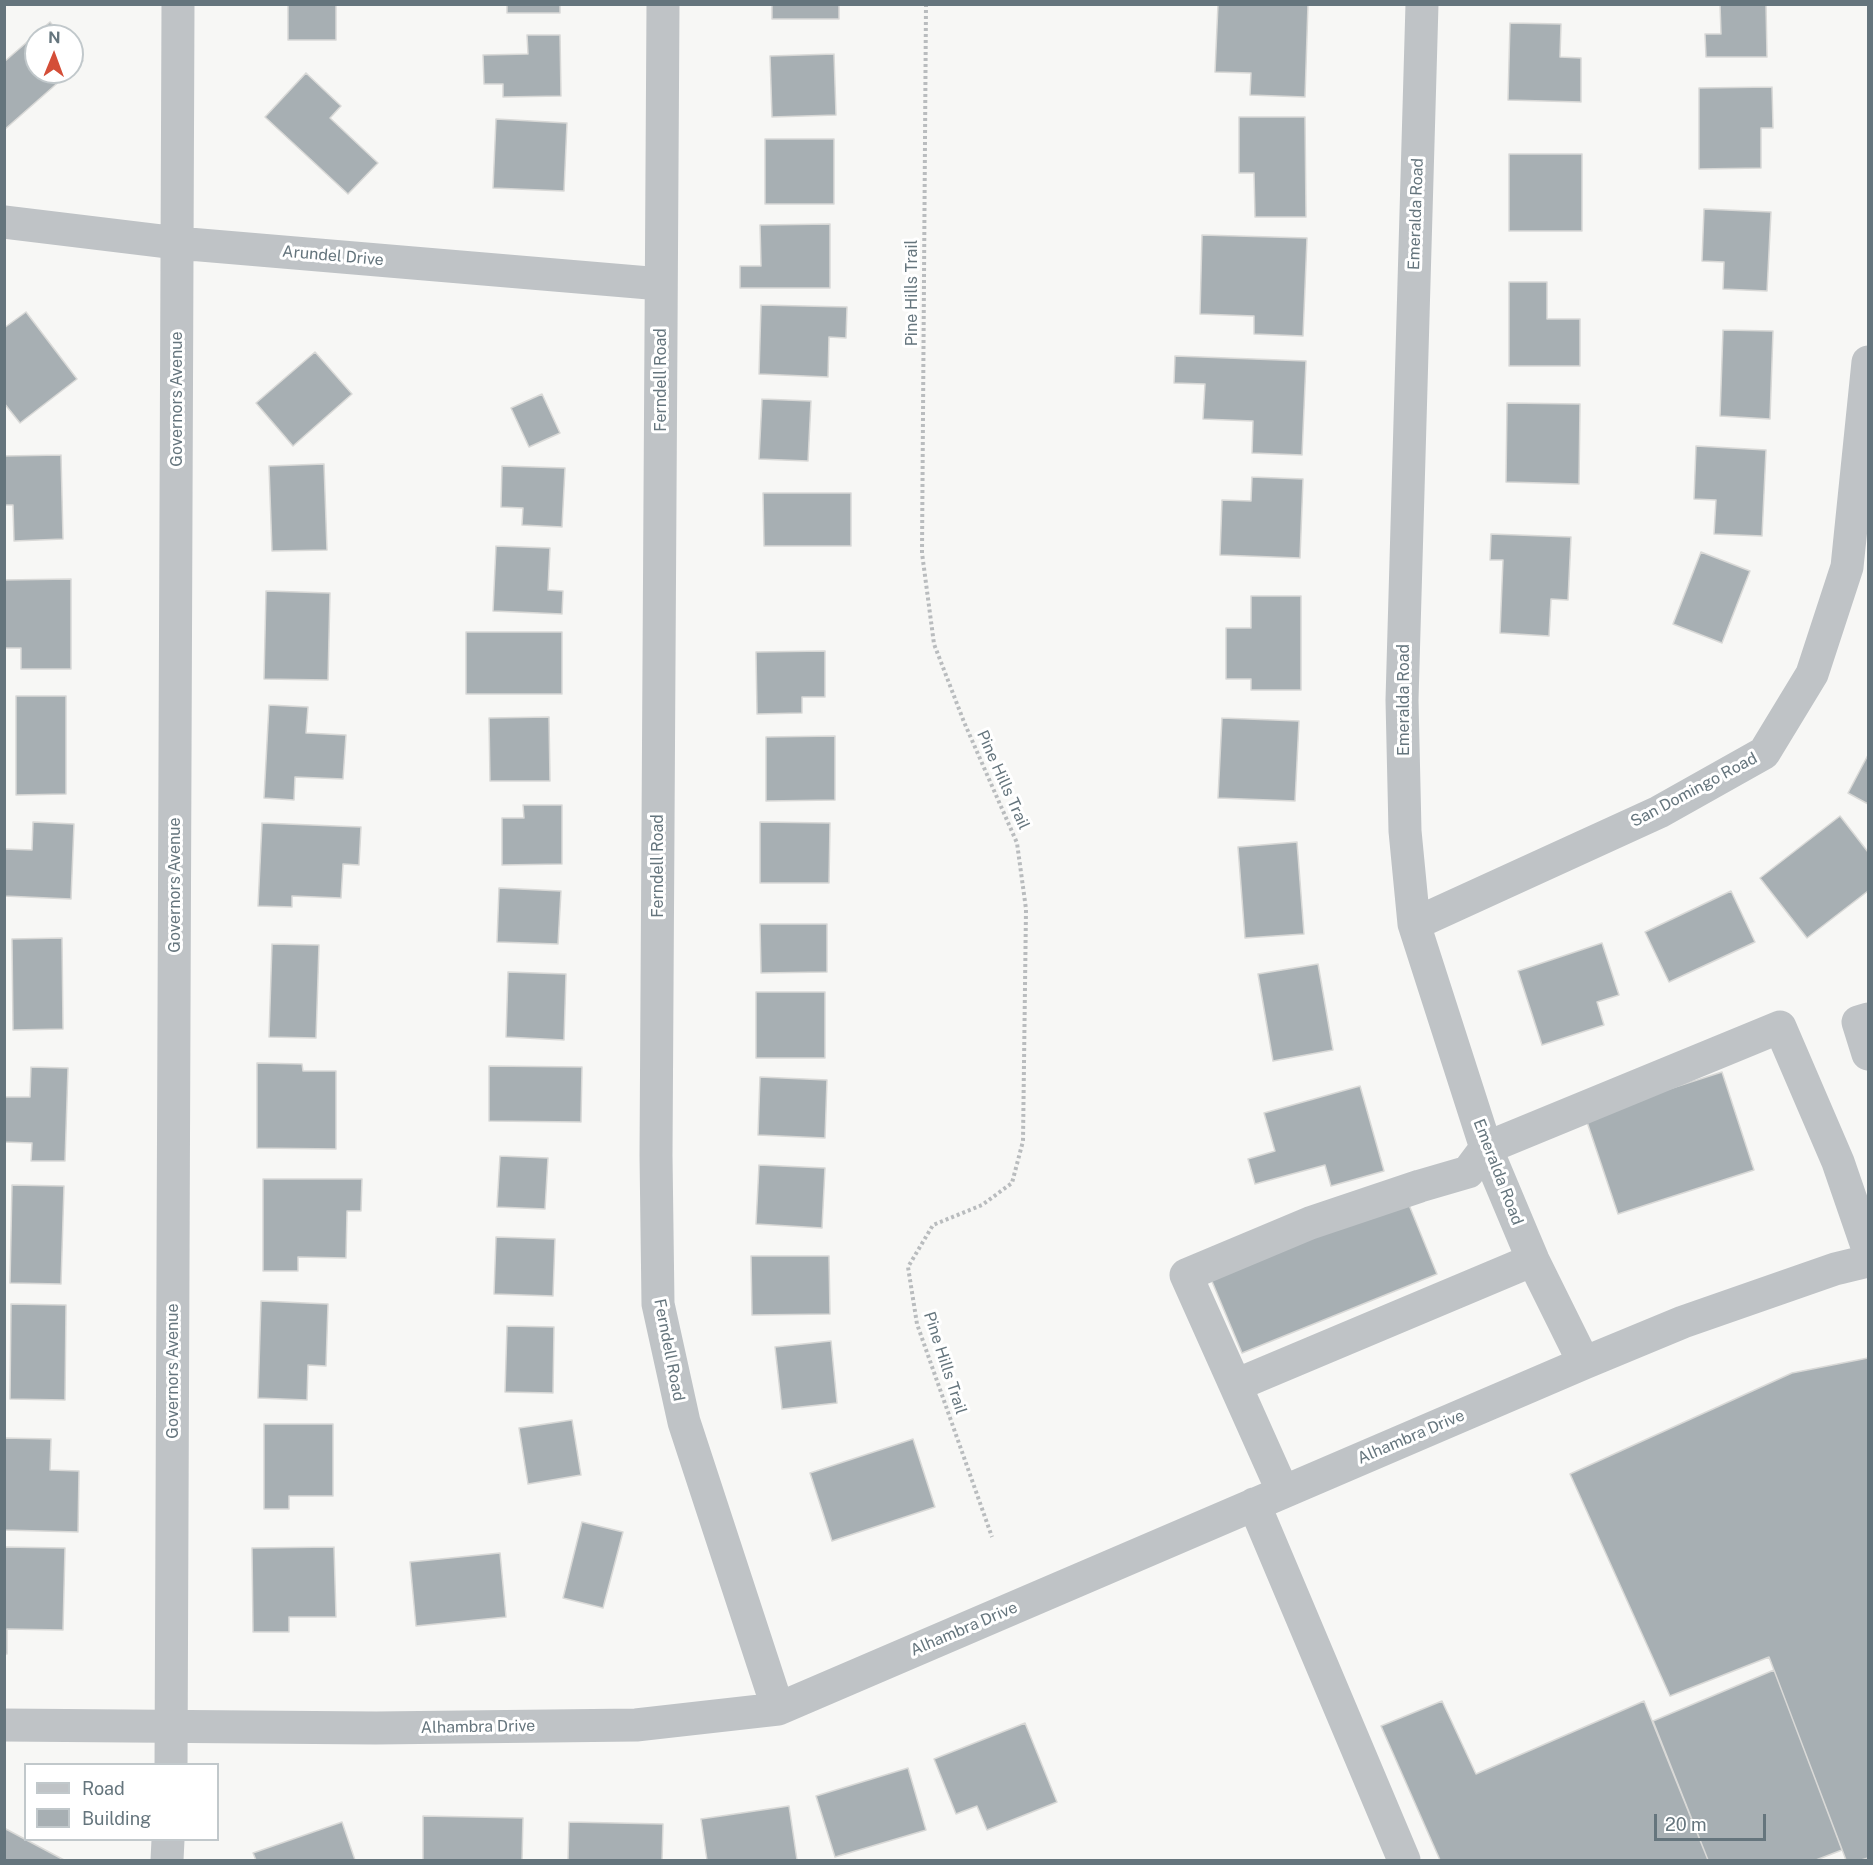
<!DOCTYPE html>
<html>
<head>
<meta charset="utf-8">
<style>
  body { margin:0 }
  #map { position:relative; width:1873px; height:1865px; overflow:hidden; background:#f7f7f5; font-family:"Public Sans",sans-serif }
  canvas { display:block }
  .frame { position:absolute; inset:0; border:6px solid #65757d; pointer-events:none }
  .legend { position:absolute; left:24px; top:1763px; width:195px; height:78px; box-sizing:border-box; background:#fff; border:2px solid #c1c8cb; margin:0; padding:8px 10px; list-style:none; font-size:18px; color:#65757d }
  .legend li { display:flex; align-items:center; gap:12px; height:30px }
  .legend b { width:30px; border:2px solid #c1c8cb }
  .north { position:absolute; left:24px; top:24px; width:60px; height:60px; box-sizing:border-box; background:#fff; border:2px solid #c1c8cb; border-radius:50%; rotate:1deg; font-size:16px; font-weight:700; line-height:24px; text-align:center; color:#65757d }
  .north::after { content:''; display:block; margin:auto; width:21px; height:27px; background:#d44e38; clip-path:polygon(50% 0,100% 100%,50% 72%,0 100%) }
  .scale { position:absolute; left:1654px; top:1814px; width:112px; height:27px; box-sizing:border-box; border:3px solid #65757d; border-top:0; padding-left:8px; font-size:18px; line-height:21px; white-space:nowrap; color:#65757d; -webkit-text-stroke:4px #fff; paint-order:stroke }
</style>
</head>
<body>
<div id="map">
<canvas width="1873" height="1865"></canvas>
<div class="frame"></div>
<ul class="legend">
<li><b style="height:8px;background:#bfc3c6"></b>Road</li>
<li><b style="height:16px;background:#a7afb3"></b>Building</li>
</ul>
<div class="north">N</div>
<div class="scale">20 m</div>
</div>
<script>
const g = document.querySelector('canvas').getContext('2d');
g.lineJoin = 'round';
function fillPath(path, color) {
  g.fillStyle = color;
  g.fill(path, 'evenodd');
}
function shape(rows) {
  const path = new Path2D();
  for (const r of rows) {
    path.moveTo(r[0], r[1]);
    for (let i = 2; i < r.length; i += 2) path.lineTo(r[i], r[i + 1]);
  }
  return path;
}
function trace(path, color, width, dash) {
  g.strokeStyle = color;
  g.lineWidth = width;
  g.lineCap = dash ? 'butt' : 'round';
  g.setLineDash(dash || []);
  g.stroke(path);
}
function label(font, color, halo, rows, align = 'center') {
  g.font = font + ' "Public Sans",sans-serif';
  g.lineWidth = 6;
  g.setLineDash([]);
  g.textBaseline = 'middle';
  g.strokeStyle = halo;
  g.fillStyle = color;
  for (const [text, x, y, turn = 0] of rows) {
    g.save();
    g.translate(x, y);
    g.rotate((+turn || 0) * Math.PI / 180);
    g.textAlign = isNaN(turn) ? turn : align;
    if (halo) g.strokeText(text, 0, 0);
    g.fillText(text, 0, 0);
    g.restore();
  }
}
const building = shape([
  [288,4,336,4,336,40,288,40,288,4],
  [507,4,560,4,560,13,507,13,507,4],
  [772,4,839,4,839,19,772,19,772,4],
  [1218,4,1308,4,1305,97,1250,95,1251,73,1215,72,1218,4],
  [1720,4,1766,4,1767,57,1706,57,1705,34,1721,34,1720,4],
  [50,22,62,36,36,36,36,72,70,72,4,130,4,62,50,22],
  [1510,23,1561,24,1560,57,1581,58,1581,102,1508,100,1510,23],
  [527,35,560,35,561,96,503,97,503,84,484,84,483,55,528,54,527,35],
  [72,48,83,61,72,70,72,48],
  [834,54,836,115,772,117,770,56,834,54],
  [306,73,341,106,330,118,378,163,348,194,265,117,306,73],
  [1772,87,1773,128,1761,128,1761,168,1699,169,1699,88,1772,87],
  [1239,117,1305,117,1306,217,1255,217,1254,173,1239,173,1239,117],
  [496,119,567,123,564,191,493,188,496,119],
  [765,139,834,139,834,204,765,204,765,139],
  [1509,154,1582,154,1582,231,1509,231,1509,154],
  [1704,209,1771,212,1767,291,1723,289,1724,262,1702,261,1704,209],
  [830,224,830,288,740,288,740,266,761,266,760,225,830,224],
  [1202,235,1307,238,1303,336,1254,334,1254,316,1200,314,1202,235],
  [1509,282,1547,282,1547,319,1580,319,1580,366,1509,366,1509,282],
  [761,305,847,307,846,338,829,337,828,377,759,374,761,305],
  [26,312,77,379,20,423,4,403,4,328,26,312],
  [1723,330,1773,331,1770,419,1720,416,1723,330],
  [315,352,352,394,293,446,256,403,315,352],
  [1175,356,1306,361,1302,455,1252,453,1253,421,1203,419,1205,384,1174,383,1175,356],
  [542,394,560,433,529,447,511,408,542,394],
  [762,399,811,401,808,461,759,459,762,399],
  [1507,403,1580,404,1579,484,1506,482,1507,403],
  [1696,446,1766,450,1762,536,1714,534,1716,500,1694,499,1696,446],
  [61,455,63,539,14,541,13,505,4,505,4,456,61,455],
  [324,464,327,550,272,551,269,466,324,464],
  [502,466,565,468,562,527,522,525,523,508,501,507,502,466],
  [1252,477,1303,479,1300,558,1220,555,1222,500,1251,501,1252,477],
  [763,493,851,493,851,546,764,546,763,493],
  [1491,534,1571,537,1568,600,1551,599,1549,636,1500,633,1503,560,1490,560,1491,534],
  [496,546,550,548,548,590,563,591,562,614,493,611,496,546],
  [1701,552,1750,571,1722,643,1673,624,1701,552],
  [71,579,71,669,21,669,21,648,4,648,4,580,71,579],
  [266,591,330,593,328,680,264,679,266,591],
  [1251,596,1301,596,1301,690,1251,690,1251,679,1226,679,1226,628,1251,628,1251,596],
  [466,632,562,632,562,694,466,694,466,632],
  [825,651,825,697,802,697,802,713,757,714,756,652,825,651],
  [16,696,66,696,66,794,16,795,16,696],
  [269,705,308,707,306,733,346,735,343,779,295,777,294,800,264,798,269,705],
  [549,717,550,781,490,781,489,718,549,717],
  [1222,718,1299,721,1295,801,1218,798,1222,718],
  [835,736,835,800,766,801,766,737,835,736],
  [1868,755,1868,804,1848,793,1868,755],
  [523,805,562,805,562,864,502,865,502,818,524,818,523,805],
  [1840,816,1868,852,1868,891,1807,938,1760,878,1840,816],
  [33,822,74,824,71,899,4,896,4,849,32,850,33,822],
  [760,822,830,823,829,883,760,883,760,822],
  [262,823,361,827,359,865,343,864,341,898,292,896,292,907,258,906,262,823],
  [1297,842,1304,934,1245,938,1238,847,1297,842],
  [499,888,561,891,558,944,497,942,499,888],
  [1731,891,1755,942,1669,982,1645,932,1731,891],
  [760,924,827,924,827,972,761,973,760,924],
  [62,938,63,1029,13,1030,12,939,62,938],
  [1602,943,1619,995,1597,1002,1604,1025,1542,1045,1518,971,1602,943],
  [272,944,319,945,316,1038,269,1037,272,944],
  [1318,964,1333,1050,1273,1061,1258,974,1318,964],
  [508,972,566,974,564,1040,506,1037,508,972],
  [756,992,825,992,825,1058,756,1058,756,992],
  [257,1063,302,1064,303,1071,336,1071,336,1149,257,1148,257,1063],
  [489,1066,582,1067,581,1122,489,1121,489,1066],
  [31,1067,68,1068,65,1161,31,1161,32,1143,4,1142,4,1097,30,1097,31,1067],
  [1722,1072,1754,1170,1618,1214,1585,1116,1722,1072],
  [760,1077,827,1080,825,1138,758,1135,760,1077],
  [1360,1086,1384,1171,1331,1186,1325,1165,1255,1184,1248,1159,1275,1151,1264,1113,1360,1086],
  [500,1156,548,1158,545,1209,497,1207,500,1156],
  [759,1165,825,1168,822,1228,756,1224,759,1165],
  [263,1179,362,1179,361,1211,347,1211,346,1258,298,1257,298,1271,263,1271,263,1179],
  [12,1185,64,1186,61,1284,10,1283,12,1185],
  [1407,1200,1437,1274,1242,1353,1211,1279,1407,1200],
  [496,1237,555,1239,553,1296,494,1294,496,1237],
  [751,1256,829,1256,830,1314,752,1315,751,1256],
  [261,1301,328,1304,326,1366,308,1365,307,1400,258,1398,261,1301],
  [11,1304,66,1305,65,1400,10,1399,11,1304],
  [507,1326,554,1327,553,1393,505,1392,507,1326],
  [831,1341,837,1403,782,1409,775,1347,831,1341],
  [1868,1358,1868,1858,1861,1860,1846,1860,1769,1657,1670,1696,1570,1474,1792,1373,1868,1358],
  [572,1420,581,1475,528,1484,519,1428,572,1420],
  [264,1424,333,1424,333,1496,289,1496,289,1509,264,1509,264,1424],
  [4,1438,51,1439,50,1470,79,1471,78,1532,4,1530,4,1438],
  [913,1439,935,1507,832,1541,810,1473,913,1439],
  [582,1522,623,1532,603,1608,563,1598,582,1522],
  [4,1547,65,1548,63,1630,7,1629,7,1654,4,1654,4,1547],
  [334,1547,336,1617,289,1617,289,1632,253,1632,252,1548,334,1547],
  [500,1553,506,1617,416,1626,410,1562,500,1553],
  [1774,1670,1842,1850,1816,1860,1708,1860,1653,1721,1774,1670],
  [1442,1701,1476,1774,1644,1701,1708,1860,1440,1860,1381,1726,1442,1701],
  [1025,1723,1057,1802,987,1830,977,1806,956,1814,934,1759,1025,1723],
  [908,1768,926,1830,835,1857,816,1796,908,1768],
  [789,1806,797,1860,707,1860,701,1819,789,1806],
  [423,1816,523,1818,522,1860,423,1860,423,1816],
  [342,1822,355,1860,256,1860,253,1853,342,1822],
  [569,1822,663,1824,662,1860,568,1860,569,1822],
  [4,1828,64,1860,4,1860,4,1828]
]);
const path = shape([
  [926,4,922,553,934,644,964,722,1017,843,1026,909,1023,1141,1012,1183,982,1205,933,1225,908,1267,917,1324,992,1537]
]);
const minor = shape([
  [663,4,656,1155,658,1304,684,1422,778,1709],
  [1422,4,1402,700,1405,831,1414,924,1486,1148,1533,1260,1584,1363],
  [4,222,177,243,661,284],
  [1414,924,1659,812,1764,753,1812,674,1847,567,1868,362],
  [1868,1019,1858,1022,1868,1054],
  [1236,1385,1533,1260],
  [1283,1492,1186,1275,1310,1223,1420,1186,1468,1172,1486,1148,1780,1027,1838,1162,1868,1249],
  [1254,1504,1404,1860],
  [4,1725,376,1728,636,1725,778,1709,1584,1363,1683,1322,1835,1269,1868,1261],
  [171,1764,178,4],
  [167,1860,168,1840]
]);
const streetNames = [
  ["Emeralda Road",1416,214,-88],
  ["Arundel Drive",333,256,5],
  ["Pine Hills Trail",912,293,-90],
  ["Ferndell Road",661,380,-90],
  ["Governors Avenue",177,399,-90],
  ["Emeralda Road",1404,700,-90],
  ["Pine Hills Trail",1003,780,66],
  ["San Domingo Road",1694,790,-28],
  ["Ferndell Road",658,866,-90],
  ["Governors Avenue",175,885,-90],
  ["Emeralda Road",1498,1172,69],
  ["Ferndell Road",669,1350,79],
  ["Pine Hills Trail",945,1363,72],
  ["Governors Avenue",173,1371,-90],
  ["Alhambra Drive",1411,1437,-23],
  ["Alhambra Drive",964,1629,-23],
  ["Alhambra Drive",478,1727,-1]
];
fillPath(building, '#a7afb3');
trace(building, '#d9d9d7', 1.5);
trace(path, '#b9bcbe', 4, [3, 3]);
trace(minor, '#bfc3c6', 33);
label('16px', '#65757d', '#fff', streetNames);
</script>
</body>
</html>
